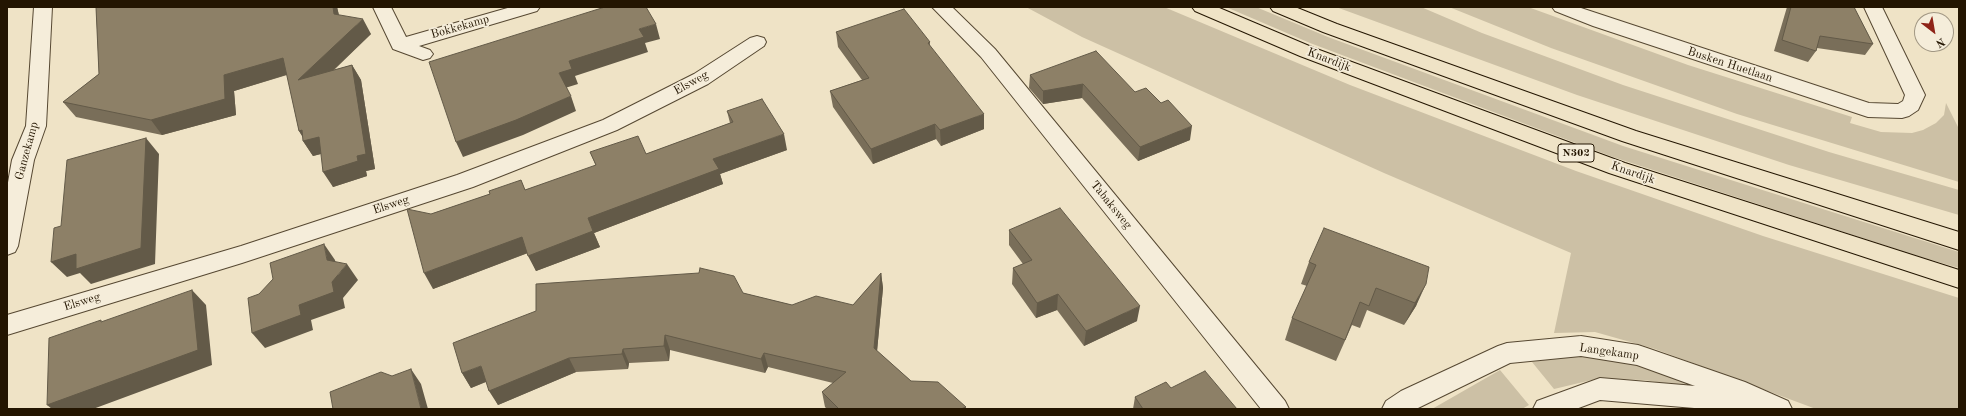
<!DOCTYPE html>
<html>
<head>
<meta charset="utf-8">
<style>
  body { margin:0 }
  #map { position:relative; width:1966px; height:416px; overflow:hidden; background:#efe3c6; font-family:"Old Standard TT",serif }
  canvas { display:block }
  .frame { position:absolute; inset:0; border:8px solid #231501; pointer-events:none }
  .north { position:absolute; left:1914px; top:12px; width:40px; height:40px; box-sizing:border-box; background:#f5edda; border:1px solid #a19783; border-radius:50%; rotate:149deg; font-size:11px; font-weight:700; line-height:16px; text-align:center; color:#231501 }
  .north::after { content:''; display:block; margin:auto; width:14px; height:18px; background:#8f2418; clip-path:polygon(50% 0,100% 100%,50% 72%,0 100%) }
</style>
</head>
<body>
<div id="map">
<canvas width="1966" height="416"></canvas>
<div class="frame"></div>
<div class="north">N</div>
</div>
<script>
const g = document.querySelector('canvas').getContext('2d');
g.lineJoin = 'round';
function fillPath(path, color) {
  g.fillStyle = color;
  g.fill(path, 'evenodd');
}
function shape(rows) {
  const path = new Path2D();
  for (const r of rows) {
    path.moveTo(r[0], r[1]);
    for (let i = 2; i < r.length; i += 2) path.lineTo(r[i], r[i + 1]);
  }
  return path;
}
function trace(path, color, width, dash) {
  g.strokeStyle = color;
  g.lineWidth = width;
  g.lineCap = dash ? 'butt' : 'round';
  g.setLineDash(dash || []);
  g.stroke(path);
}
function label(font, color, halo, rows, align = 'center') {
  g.font = font + ' "Old Standard TT",serif';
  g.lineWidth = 3.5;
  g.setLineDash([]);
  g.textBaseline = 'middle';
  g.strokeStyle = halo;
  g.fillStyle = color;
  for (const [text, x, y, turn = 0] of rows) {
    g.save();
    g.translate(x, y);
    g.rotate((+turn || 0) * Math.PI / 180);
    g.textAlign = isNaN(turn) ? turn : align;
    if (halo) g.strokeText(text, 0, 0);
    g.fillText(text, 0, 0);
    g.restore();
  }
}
const green = shape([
  [1026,7,1164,7,1350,85,1576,171,1763,236,1959,298,1959,409,1816,409,1655,349,1595,332,1554,333,1571,253,1384,173,1082,37],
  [1226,7,1256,7,1328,37,1623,146,1959,252,1959,268,1917,256,1613,157,1310,43],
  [1336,7,1421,7,1482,33,1623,85,1829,152,1959,190,1959,215,1789,165,1577,95],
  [1449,7,1528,7,1688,65,1852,117,1850,123,1881,132,1912,133,1923,130,1936,123,1944,115,1946,103,1959,129,1959,182,1737,114,1551,48],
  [1567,356,1612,358,1665,372,1749,403,1689,388,1645,380,1596,379,1554,389,1532,362],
  [1500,370,1529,405,1522,409,1432,409]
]);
const minor = shape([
  [34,7,52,7,46,126,34,160,18,246,15,252,7,255,7,188,12,160,26,126,34,7],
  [373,7,391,7,406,37,511,7,540,7,537,11,419,46,430,50,433,54,430,58,423,60,393,49,373,7],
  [932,7,952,7,995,49,1285,401,1289,409,1261,409,981,57,932,7],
  [1552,7,1578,7,1869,103,1898,104,1903,101,1905,95,1864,7,1882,7,1925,95,1918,110,1909,116,1902,118,1868,117,1593,26,1555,11,1552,7],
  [757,36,764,38,766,42,764,46,708,84,617,130,473,187,242,263,7,335,7,315,241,246,457,175,603,120,694,74,750,38,757,36],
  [1581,336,1638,345,1647,348,1745,382,1788,401,1792,409,1706,409,1600,400,1576,409,1533,409,1537,401,1600,378,1695,386,1637,365,1581,356,1510,363,1416,409,1382,409,1386,401,1401,391,1498,346,1507,343,1581,336]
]);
const primary = shape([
  [1192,7,1217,7,1314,48,1625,163,1959,270,1959,288,1609,173,1300,56,1195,11,1192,7],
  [1270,7,1295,7,1337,24,1636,131,1959,232,1959,250,1622,141,1323,32,1273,11,1270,7]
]);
const wall = shape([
  [96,7,337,7,339,15,371,34,334,70,352,65,361,80,375,169,366,171,367,176,333,187,321,154,313,156,303,141,303,137,299,131,287,75,234,91,236,115,162,135,76,117,63,102,99,74],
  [1787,7,1854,7,1873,44,1865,55,1817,48,1816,51,1808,62,1774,51],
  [836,32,930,42,930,46,984,129,941,146,936,139,873,164,833,107,830,91,862,80,838,47],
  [1030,75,1135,92,1190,140,1138,161,1082,98,1043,104,1029,88],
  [727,111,787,150,720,174,723,184,594,233,600,247,536,271,528,253,433,289,431,214,490,194,521,180,525,190,596,166,590,152,646,154,730,123],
  [1009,230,1137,321,1084,346,1057,310,1036,318,1012,284,1013,268,1023,264,1009,245],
  [1309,262,1429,267,1416,306,1404,325,1367,310,1360,328,1352,325,1336,361,1285,340,1292,318,1307,286,1301,284],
  [881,273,883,288,877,351,911,381,966,407,966,409,827,409,825,407,822,392,833,383,768,367,765,373,670,350,669,361,629,363,628,369,576,372,498,405,486,382,471,388,462,373,743,293,792,305,853,305],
  [1171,388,1237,409,1133,409,1135,397]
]);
const shadedWall = shape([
  [333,7,337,7,342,29,334,14],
  [363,19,371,34,307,95,298,80],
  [656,24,660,39,645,43,648,52,575,76,578,84,565,88,559,73,569,61,639,29],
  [283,58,292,73,234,91,236,115,162,135,151,120,224,75],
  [352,65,361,80,375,169,366,171,367,176,333,187,323,172],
  [1083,84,1082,98,1043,104,1043,91],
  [571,96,576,111,523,135,463,157,456,142],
  [984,114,984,129,941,146,940,130],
  [935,124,936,139,873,164,871,149],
  [1192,126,1190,140,1138,161,1140,147],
  [302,130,319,137,328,152,313,156,303,141,305,141,299,131],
  [784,134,787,150,720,174,723,184,594,233,588,218,713,159],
  [146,138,159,154,155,264,91,284,80,273,67,277,51,262],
  [593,231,600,247,536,271,528,256],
  [522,237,530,252,433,289,424,273],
  [324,244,335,260,338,275,347,264,358,280,343,298,345,308,311,320,313,330,265,348,252,333,299,305,327,260],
  [881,273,883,288,876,362,874,348],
  [1426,284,1416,306,1404,325,1415,303],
  [192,290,206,305,212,365,93,409,52,409,47,405],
  [1058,294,1057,310,1036,318,1037,303],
  [1140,306,1137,321,1084,346,1086,331],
  [665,335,670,350,669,361,664,346],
  [623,349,629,363,628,369,622,354],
  [764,353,768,367,765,373,761,359],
  [569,358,576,372,498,405,489,391],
  [481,366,490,380,471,388,462,373],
  [411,369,421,384,428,409,421,409]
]);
const building = shape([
  [96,7,333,7,334,14,363,19,298,80,352,65,366,154,357,156,358,161,323,172,319,137,303,141,302,130,299,131,283,58,224,75,225,99,151,120,63,102,99,74,96,7],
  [605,7,646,7,656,24,639,29,644,37,569,61,572,69,559,73,571,96,516,120,456,142,429,62,605,7],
  [1791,7,1854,7,1873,44,1820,36,1816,51,1782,40,1791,7],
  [904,9,930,42,928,43,984,114,940,130,935,124,871,149,830,91,869,78,836,32,904,9],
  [1096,51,1135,92,1146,88,1161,103,1168,100,1192,126,1140,147,1083,84,1043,91,1030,75,1096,51],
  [762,99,784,134,713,159,719,169,588,218,593,231,528,256,522,237,424,273,407,209,431,214,490,194,489,191,521,180,525,190,596,165,590,152,638,136,646,154,733,122,727,111,762,99],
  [146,138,141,248,76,269,76,254,51,262,54,228,61,226,67,160,146,138],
  [1060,208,1140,306,1086,331,1058,294,1037,303,1013,268,1032,260,1009,230,1060,208],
  [1324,228,1429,267,1426,284,1415,303,1376,288,1369,306,1360,302,1345,340,1292,318,1316,265,1309,262,1324,228],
  [324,244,327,260,347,264,332,282,334,292,299,305,301,315,252,333,248,298,259,294,273,279,270,263,324,244],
  [700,268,734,276,743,293,792,305,816,296,853,305,881,273,874,348,911,381,938,382,966,407,961,409,896,409,896,408,896,409,839,409,822,392,846,372,764,353,761,359,665,335,664,346,623,349,622,354,569,358,489,391,481,366,462,373,453,343,536,311,536,284,699,273,700,268],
  [192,290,198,350,47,405,49,338,101,320,101,322,192,290],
  [411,369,421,409,333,409,330,392,381,372,392,376,411,369],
  [1205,371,1237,409,1143,409,1135,397,1166,382,1171,388,1205,371]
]);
const shields = [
  [1576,153,36]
];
const shieldNames = [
  ["N302",1576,153]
];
const streetNames = [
  ["Bokkekamp",460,27,-16],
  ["Knardijk",1329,60,21],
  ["Busken Huetlaan",1730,65,18],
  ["Elsweg",691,83,-29],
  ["Ganzekamp",27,151,-75],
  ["Knardijk",1633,173,19],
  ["Elsweg",391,205,-18],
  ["Tabaksweg",1111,205,51],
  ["Elsweg",82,302,-17],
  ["Langekamp",1609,352,8]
];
fillPath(green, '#ccc0a5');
trace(minor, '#564832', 2);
trace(primary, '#231501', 2);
fillPath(minor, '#f5edda');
fillPath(primary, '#efe3c6');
fillPath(wall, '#796e59');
fillPath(shadedWall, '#635a48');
fillPath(building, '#8d8067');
trace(building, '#635a48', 1);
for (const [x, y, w] of shields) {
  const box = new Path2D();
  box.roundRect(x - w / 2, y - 9, w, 18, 3);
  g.fillStyle = '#f5edda';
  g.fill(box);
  trace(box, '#231501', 1);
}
label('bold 11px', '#231501', null, shieldNames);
label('12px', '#231501', '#f5edda', streetNames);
</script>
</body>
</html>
